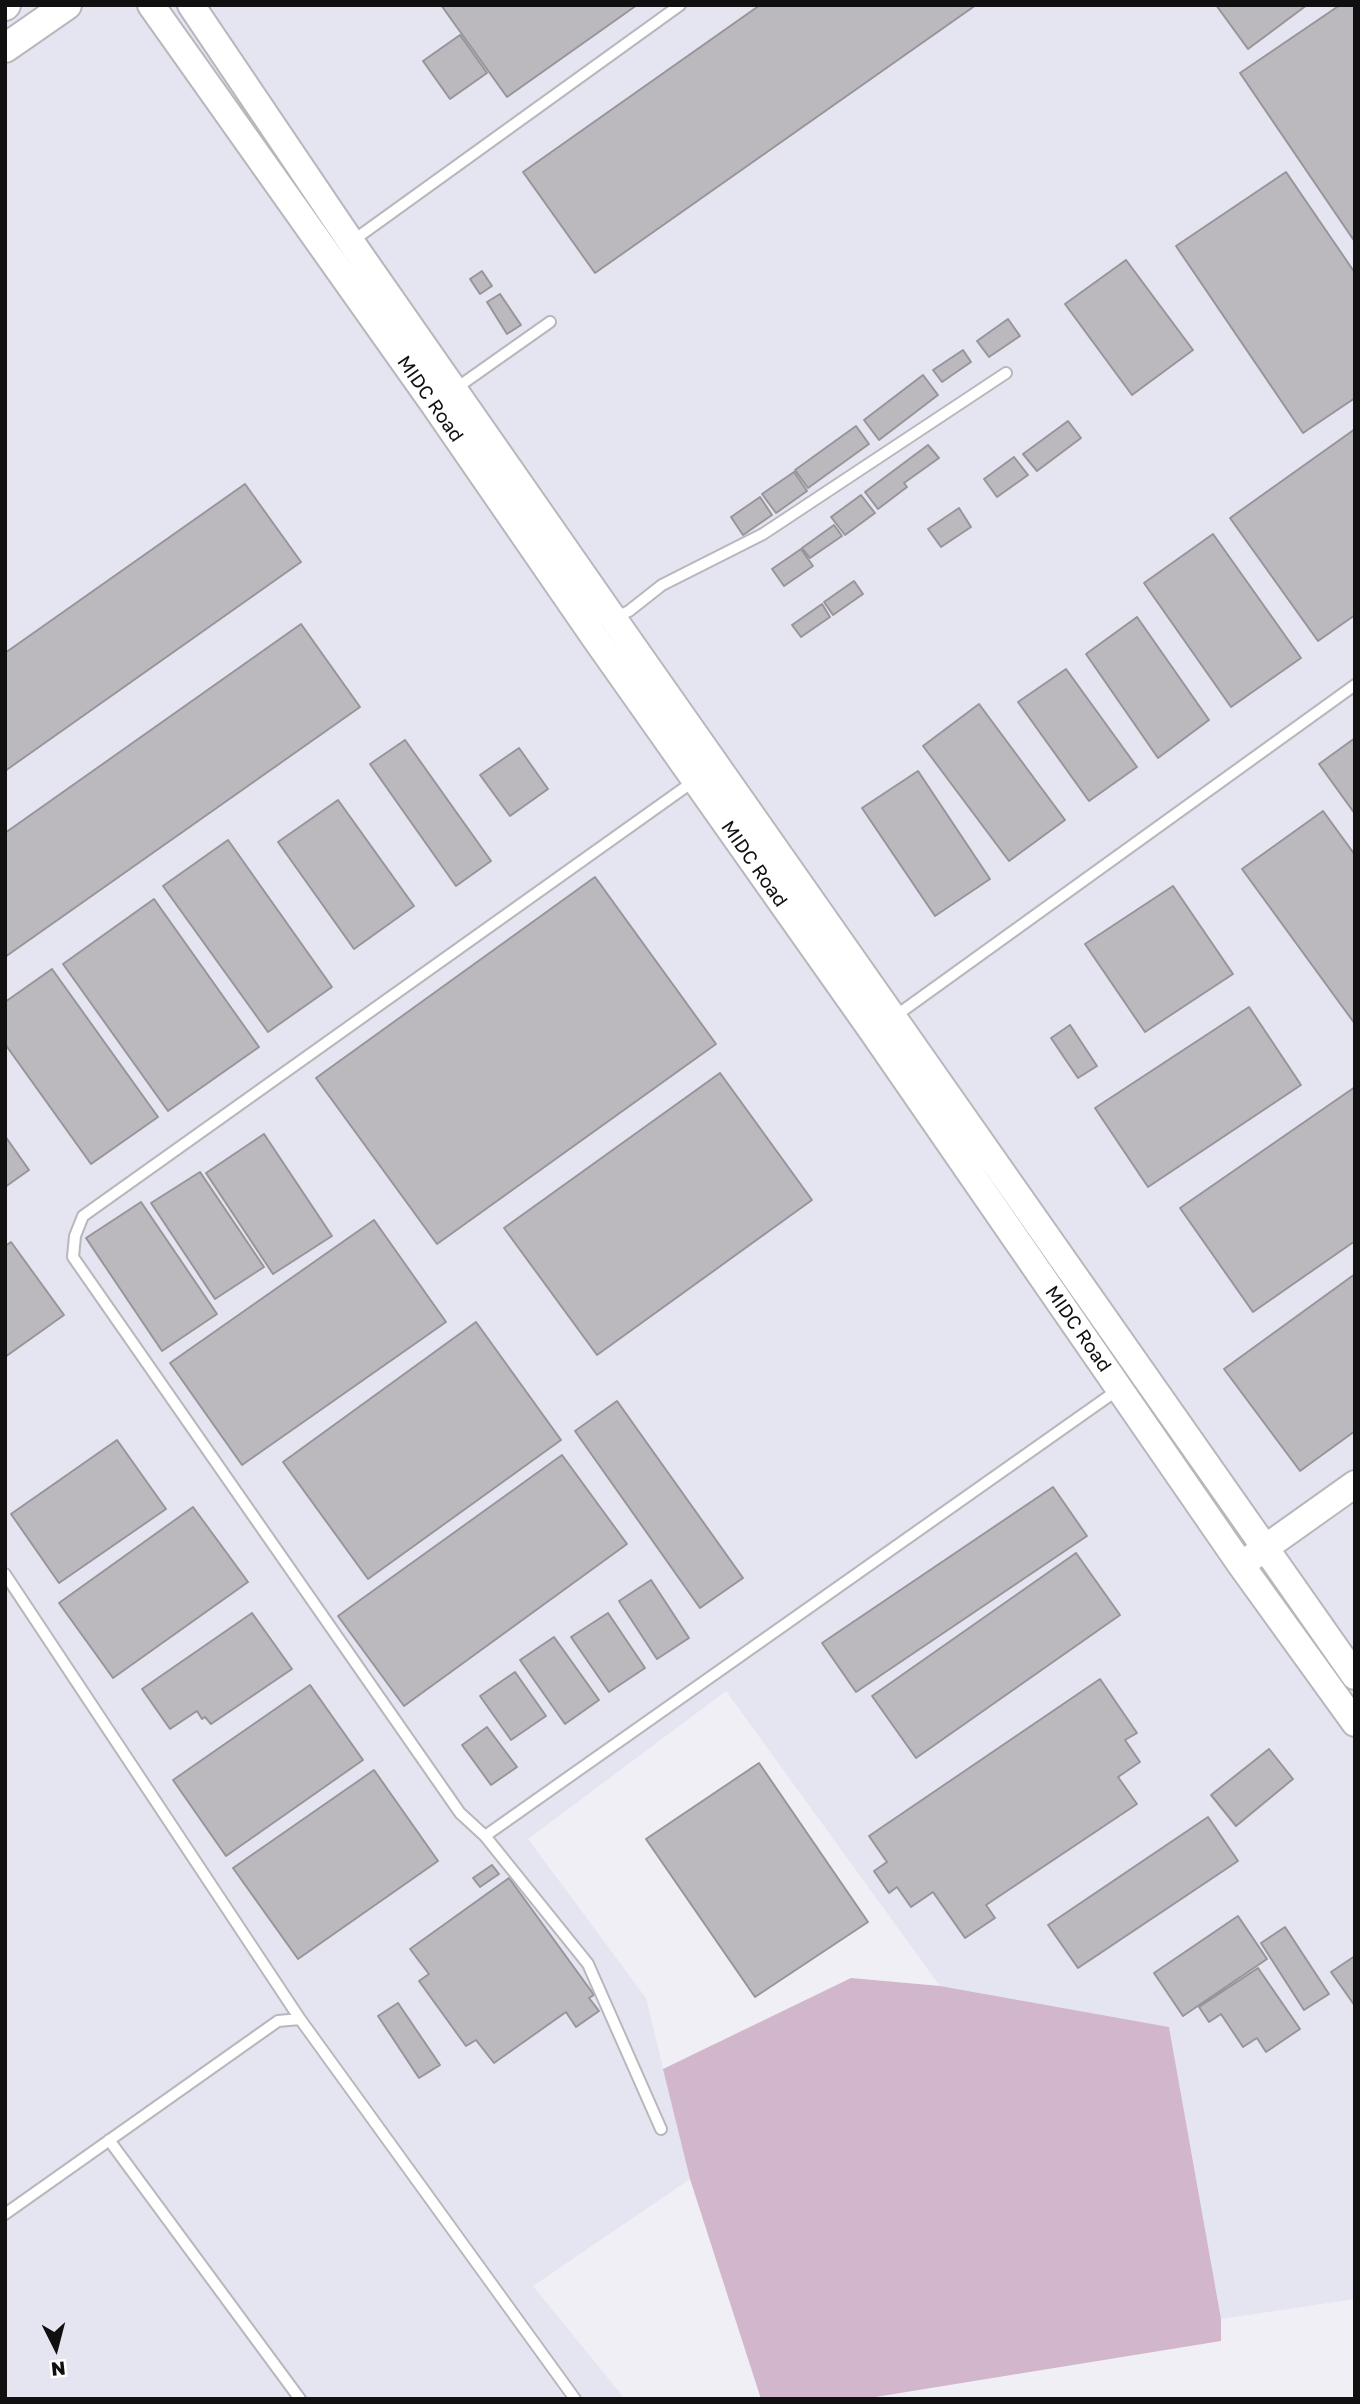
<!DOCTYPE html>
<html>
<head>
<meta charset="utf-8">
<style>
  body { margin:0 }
  #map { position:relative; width:1360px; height:2404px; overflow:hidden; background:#f0eff5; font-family:"Golos Text",sans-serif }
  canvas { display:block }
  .frame { position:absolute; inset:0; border:7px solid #101011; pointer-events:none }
  .north { position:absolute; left:21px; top:2313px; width:70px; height:70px; -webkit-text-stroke:5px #fff; paint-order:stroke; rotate:174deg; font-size:19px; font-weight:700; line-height:28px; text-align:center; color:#101011 }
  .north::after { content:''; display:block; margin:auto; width:24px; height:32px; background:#101011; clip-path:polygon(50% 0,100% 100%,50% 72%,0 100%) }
</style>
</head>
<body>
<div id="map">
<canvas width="1360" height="2404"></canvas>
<div class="frame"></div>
<div class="north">N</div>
</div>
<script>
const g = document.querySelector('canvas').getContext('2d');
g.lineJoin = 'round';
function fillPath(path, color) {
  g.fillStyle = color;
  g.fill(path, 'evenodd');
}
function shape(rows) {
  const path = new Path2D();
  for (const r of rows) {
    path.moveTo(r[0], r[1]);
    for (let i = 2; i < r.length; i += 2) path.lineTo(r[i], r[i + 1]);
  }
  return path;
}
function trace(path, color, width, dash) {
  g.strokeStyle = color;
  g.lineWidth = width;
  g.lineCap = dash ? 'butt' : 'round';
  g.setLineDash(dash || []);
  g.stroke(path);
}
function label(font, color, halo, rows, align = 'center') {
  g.font = font + ' "Golos Text",sans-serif';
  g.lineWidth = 6;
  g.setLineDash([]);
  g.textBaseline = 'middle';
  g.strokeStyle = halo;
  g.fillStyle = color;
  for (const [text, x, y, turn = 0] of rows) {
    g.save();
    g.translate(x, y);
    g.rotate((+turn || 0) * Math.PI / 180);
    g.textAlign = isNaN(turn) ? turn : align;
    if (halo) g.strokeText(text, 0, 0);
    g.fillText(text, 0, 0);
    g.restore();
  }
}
const built = shape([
  [5,5,1355,5,1355,2299,1221,2319,1169,2027,940,1986,726,1691,528,1839,646,1998,690,2179,533,2286,625,2399,5,2399]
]);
const green = shape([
  [851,1978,940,1986,1169,2027,1221,2319,1221,2341,863,2399,761,2399,690,2179,663,2069]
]);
const building = shape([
  [441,5,637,5,507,97,441,5],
  [760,5,976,5,595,273,523,172,760,5],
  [1216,5,1307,5,1248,49,1216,5],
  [1340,5,1355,5,1355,242,1240,73,1340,5],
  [460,35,487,73,450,99,423,61,460,35],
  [1286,172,1355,273,1355,398,1303,433,1176,246,1286,172],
  [1126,260,1193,350,1132,395,1065,304,1126,260],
  [482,271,492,286,480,294,470,279,482,271],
  [500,294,521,325,507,334,487,302,500,294],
  [1008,319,1020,336,989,357,977,341,1008,319],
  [963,350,971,362,942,382,933,370,963,350],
  [923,375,938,395,879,440,864,420,923,375],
  [1068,421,1081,438,1037,471,1023,454,1068,421],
  [856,426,869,444,808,488,795,470,856,426],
  [1355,429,1355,615,1318,641,1230,518,1355,429],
  [928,445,939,458,904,483,907,487,878,509,865,492,928,445],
  [1014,457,1028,475,997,497,984,479,1014,457],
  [794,472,807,491,776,513,762,494,794,472],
  [245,484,301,562,5,771,5,653,245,484],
  [861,495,875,513,845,535,831,517,861,495],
  [760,497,772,515,743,535,731,517,760,497],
  [959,508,971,527,941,547,928,529,959,508],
  [834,525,842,536,810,558,802,548,834,525],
  [1213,534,1301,658,1231,707,1144,583,1213,534],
  [801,549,813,566,784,586,772,569,801,549],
  [854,581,863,594,833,615,824,602,854,581],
  [822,604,830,617,801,637,792,625,822,604],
  [1137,617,1209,720,1158,758,1086,654,1137,617],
  [301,624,360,707,5,957,5,833,301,624],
  [1066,669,1137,767,1089,801,1018,702,1066,669],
  [979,704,1065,820,1009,861,923,746,979,704],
  [1355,738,1355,814,1319,764,1355,738],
  [405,740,491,861,456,886,370,764,405,740],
  [519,748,548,789,510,816,480,775,519,748],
  [918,771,990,879,935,916,862,808,918,771],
  [338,800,414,906,354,949,278,842,338,800],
  [1323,811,1355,855,1355,1024,1242,869,1323,811],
  [228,840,332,987,268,1032,163,886,228,840],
  [595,877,716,1044,437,1244,316,1078,595,877],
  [1173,886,1233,974,1145,1032,1085,944,1173,886],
  [154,899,259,1047,168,1111,63,964,154,899],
  [52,969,158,1117,91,1164,5,1044,5,1002,52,969],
  [1249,1007,1301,1085,1148,1187,1095,1108,1249,1007],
  [1070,1025,1097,1066,1078,1078,1051,1038,1070,1025],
  [720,1073,812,1200,597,1355,504,1228,720,1073],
  [1355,1087,1355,1241,1253,1312,1180,1208,1355,1087],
  [264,1134,332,1236,273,1274,206,1173,264,1134],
  [5,1136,29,1170,5,1187,5,1136],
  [200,1172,264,1267,215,1299,151,1203,200,1172],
  [141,1202,217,1314,162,1351,86,1238,141,1202],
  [374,1220,446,1322,242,1465,170,1363,374,1220],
  [11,1242,64,1315,5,1357,5,1246,11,1242],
  [1355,1274,1355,1431,1300,1471,1224,1369,1355,1274],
  [476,1322,561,1440,368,1579,283,1462,476,1322],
  [617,1401,743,1578,700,1608,575,1431,617,1401],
  [117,1440,166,1509,59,1583,11,1514,117,1440],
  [562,1455,627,1544,404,1706,338,1616,562,1455],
  [1053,1487,1087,1536,856,1692,822,1643,1053,1487],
  [193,1507,248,1582,113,1678,59,1603,193,1507],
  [1076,1553,1120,1615,916,1758,872,1696,1076,1553],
  [651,1580,689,1638,657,1659,619,1601,651,1580],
  [252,1613,292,1669,211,1724,205,1717,202,1719,197,1711,170,1729,142,1689,252,1613],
  [608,1613,645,1668,609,1692,571,1637,608,1613],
  [554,1637,599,1700,565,1724,520,1660,554,1637],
  [515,1672,546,1716,511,1740,480,1696,515,1672],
  [1100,1679,1137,1733,1125,1740,1140,1762,1118,1777,1137,1804,986,1905,995,1918,965,1938,933,1892,911,1907,897,1887,889,1893,874,1871,887,1862,869,1836,1100,1679],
  [310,1685,363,1760,226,1856,173,1780,310,1685],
  [487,1727,517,1767,491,1785,462,1745,487,1727],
  [1269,1749,1293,1779,1236,1826,1211,1795,1269,1749],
  [759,1763,868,1922,755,1997,646,1839,759,1763],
  [374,1770,438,1861,298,1959,233,1868,374,1770],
  [1208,1817,1238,1861,1078,1968,1048,1925,1208,1817],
  [492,1865,499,1874,480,1887,473,1878,492,1865],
  [509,1878,594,1995,589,1998,599,2011,576,2027,566,2012,494,2063,476,2040,466,2046,419,1981,429,1974,410,1949,509,1878],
  [1238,1916,1267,1959,1183,2016,1154,1973,1238,1916],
  [1285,1927,1329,1994,1304,2010,1261,1943,1285,1927],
  [1355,1956,1355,2006,1331,1972,1355,1956],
  [1258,1968,1300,2029,1266,2052,1257,2038,1243,2047,1221,2014,1209,2022,1199,2007,1258,1968],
  [398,2003,440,2065,419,2078,378,2016,398,2003]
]);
const service = shape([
  [351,242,680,5],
  [455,389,550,322],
  [614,618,629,611,662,585,763,534,1006,373],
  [694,781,83,1216,75,1236,73,1257,460,1813,485,1836,1119,1389],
  [894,1017,1355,685],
  [5,1574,300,2019],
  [485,1836,588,1964,661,2129],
  [109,2140,300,2399],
  [5,2214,278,2021,300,2019,575,2399]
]);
const tertiary = shape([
  [151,5,433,403,595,638,873,1032,1241,1565,1355,1723],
  [191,5,351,242,613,618,1355,1676],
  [1251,1558,1355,1484]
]);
const secondary = shape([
  [5,6,6,5],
  [5,48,67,5]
]);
const streetNames = [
  ["MIDC Road",430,399,55],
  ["MIDC Road",754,864,55],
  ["MIDC Road",1078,1329,55]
];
fillPath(built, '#e5e4f1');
fillPath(green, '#d2b6cb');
fillPath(building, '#bbb9bd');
trace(building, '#979599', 2);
trace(service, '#b7b7bc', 14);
trace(tertiary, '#b7b7bc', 30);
trace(secondary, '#b7b7bc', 32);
trace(service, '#fff', 10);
trace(tertiary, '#fff', 26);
trace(secondary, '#fff', 28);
label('19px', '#101011', '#fff', streetNames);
</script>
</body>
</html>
